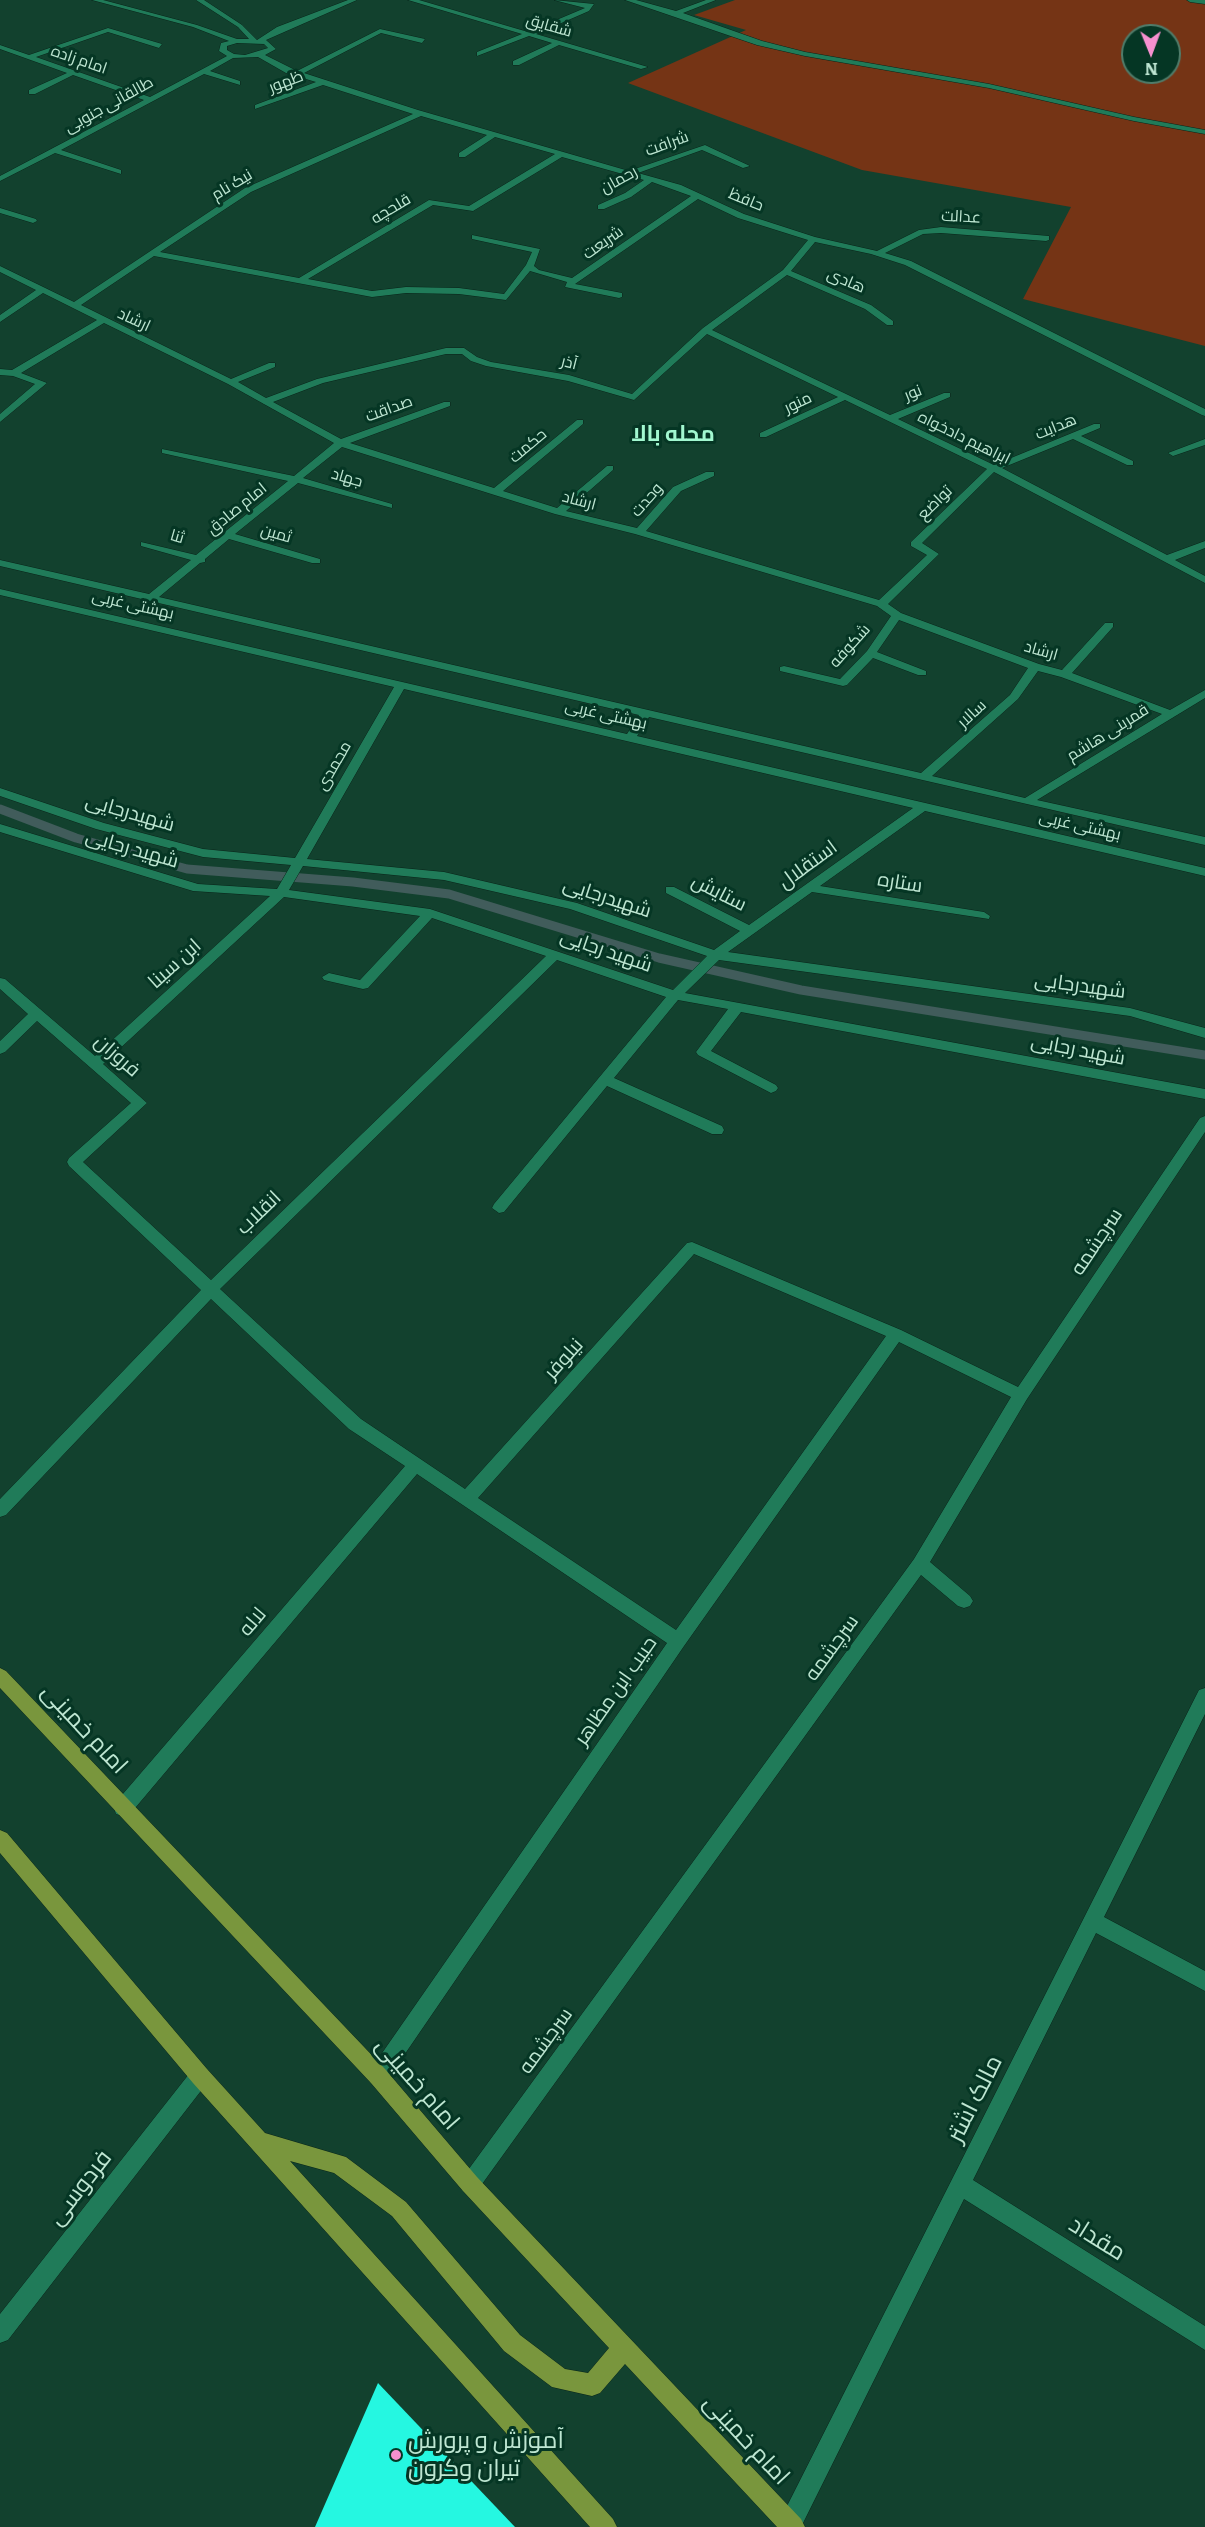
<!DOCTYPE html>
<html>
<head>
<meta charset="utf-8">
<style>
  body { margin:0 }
  #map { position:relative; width:1205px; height:2527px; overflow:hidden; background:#12412e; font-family:Literata,serif }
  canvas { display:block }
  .north { position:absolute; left:1121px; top:24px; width:60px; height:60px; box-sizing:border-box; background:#053624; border:2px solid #4f7c6a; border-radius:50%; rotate:179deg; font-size:16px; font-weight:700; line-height:24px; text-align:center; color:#bee6d2 }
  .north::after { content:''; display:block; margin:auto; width:21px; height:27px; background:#f690cf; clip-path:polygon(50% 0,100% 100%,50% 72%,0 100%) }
</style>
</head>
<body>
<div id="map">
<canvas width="1205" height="2527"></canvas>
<div class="north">N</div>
</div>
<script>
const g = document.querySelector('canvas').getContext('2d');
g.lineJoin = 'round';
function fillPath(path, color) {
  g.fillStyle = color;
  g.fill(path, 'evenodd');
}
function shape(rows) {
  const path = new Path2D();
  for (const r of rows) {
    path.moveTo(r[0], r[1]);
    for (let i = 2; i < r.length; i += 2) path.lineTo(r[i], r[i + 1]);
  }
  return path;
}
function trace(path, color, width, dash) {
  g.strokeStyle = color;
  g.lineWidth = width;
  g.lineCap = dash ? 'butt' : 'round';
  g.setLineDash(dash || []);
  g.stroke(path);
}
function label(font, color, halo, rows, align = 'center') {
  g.font = font + ' Literata,Cairo,serif';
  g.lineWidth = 6;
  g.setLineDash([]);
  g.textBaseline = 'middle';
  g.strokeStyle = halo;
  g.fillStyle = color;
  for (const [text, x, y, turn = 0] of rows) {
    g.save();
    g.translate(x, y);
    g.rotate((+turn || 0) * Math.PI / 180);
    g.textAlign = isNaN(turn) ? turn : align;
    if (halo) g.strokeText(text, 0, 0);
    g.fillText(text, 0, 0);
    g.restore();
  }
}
const green = shape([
  [735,0,1205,0,1205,346,1023,299,1071,207,862,170,628,83,746,30,694,15],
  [1133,36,1169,36,1169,72,1133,72]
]);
const stream = shape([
  [0,809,76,838,187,869,353,882,449,894,659,958,801,990,1205,1055]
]);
const building = shape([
  [378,2383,515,2527,315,2527]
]);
const minor = shape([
  [92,0,103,0,197,25,237,39,249,39,238,27,196,0,204,0,242,25,257,40,277,27,348,0,357,0,266,40,276,49,265,55,297,71,380,29,425,39,422,43,381,33,304,73,418,110,629,171,705,145,750,166,743,168,702,150,638,173,681,185,744,214,815,237,877,251,919,230,941,227,1049,236,1049,240,1046,241,941,233,923,234,885,253,911,261,1205,409,1205,416,1202,415,905,265,871,254,815,242,791,271,871,305,893,321,893,325,887,325,865,309,787,275,712,330,890,415,944,393,950,393,950,397,898,419,994,465,1094,424,1100,424,1100,428,1081,436,1133,461,1133,465,1127,465,1073,439,1002,468,1167,555,1205,541,1205,548,1175,560,1205,576,1205,583,994,472,922,543,939,554,888,604,901,613,1039,664,1062,670,1105,623,1113,623,1113,627,1072,673,1170,710,1205,690,1205,698,1037,800,1205,837,1205,845,649,717,637,736,1205,868,1205,876,925,811,820,886,984,912,990,916,989,919,812,892,728,952,1130,1008,1205,1028,1205,1038,1130,1016,719,960,685,993,1205,1089,1205,1099,741,1012,711,1051,776,1085,778,1088,776,1091,771,1093,698,1055,696,1052,728,1009,678,1000,614,1078,722,1126,724,1130,722,1134,712,1134,607,1086,504,1212,499,1213,492,1208,494,1204,666,997,557,960,220,1289,361,1419,465,1489,687,1243,692,1242,901,1330,1018,1387,1200,1118,1205,1116,1205,1132,1027,1399,930,1562,970,1596,973,1601,970,1606,964,1608,958,1606,921,1575,477,2191,470,2194,463,2191,460,2184,463,2177,914,1559,1011,1397,899,1342,684,1646,385,2083,378,2086,371,2083,368,2076,371,2069,667,1643,417,1474,130,1814,123,1816,116,1814,114,1808,116,1802,405,1466,349,1429,211,1299,6,1515,0,1517,0,1499,201,1290,69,1166,67,1162,69,1158,131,1103,37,1021,5,1052,0,1054,0,1041,28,1014,0,989,0,978,5,979,95,1056,270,896,193,891,0,832,0,824,198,884,277,889,291,865,203,857,96,829,0,796,0,788,104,823,203,849,295,858,394,687,0,595,0,589,627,734,639,715,0,566,0,560,149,594,191,560,141,546,141,542,196,555,288,481,162,453,162,449,294,476,334,443,228,384,104,323,21,373,47,383,0,422,0,414,35,384,13,376,0,375,0,369,12,370,97,320,43,293,0,322,0,315,36,290,0,272,0,266,74,302,245,188,413,114,323,85,255,109,255,105,316,82,286,73,258,57,233,58,210,71,240,81,240,85,204,74,61,150,121,170,121,174,55,153,0,181,0,176,144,100,73,75,35,94,29,94,29,90,67,73,0,49,0,45,29,55,108,28,162,44,159,48,108,32,36,57,150,97,227,56,219,51,221,43,229,41,193,27,92,0],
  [237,43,264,44,268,48,245,55,234,54,227,50,227,46,237,43],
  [421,116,487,135,459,153,459,157,465,157,495,137,555,154,469,206,429,200,299,278,160,252,251,192,421,116],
  [562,157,644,180,625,193,598,205,598,209,604,209,631,197,652,182,691,196,572,278,539,270,534,266,540,249,472,235,472,239,532,252,526,265,504,294,459,288,406,287,372,291,308,279,433,205,473,211,562,157],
  [698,199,738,218,808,240,783,270,703,328,632,394,569,375,491,362,477,357,464,348,446,348,317,379,266,398,238,382,275,367,275,363,269,363,231,379,81,305,154,256,372,297,406,293,459,294,506,300,530,271,567,282,565,287,619,298,622,297,622,293,575,284,698,199],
  [707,334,838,397,760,433,760,437,766,437,845,400,987,469,911,542,911,546,927,555,879,600,646,531,681,491,714,476,714,472,706,472,673,487,637,528,566,511,613,470,613,466,607,466,557,508,503,491,583,424,583,420,577,420,494,488,350,443,450,406,450,402,444,402,341,439,273,402,323,383,446,354,462,354,471,361,486,366,568,381,634,400,707,334],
  [342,447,555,514,635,534,877,606,891,616,867,651,840,679,784,666,780,667,780,671,843,686,847,685,873,658,918,675,926,675,926,671,877,652,899,620,1028,668,1010,695,921,773,159,597,200,563,205,562,205,559,229,539,312,563,320,563,320,559,235,534,298,483,392,508,392,504,303,478,342,447],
  [1038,671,1061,677,1162,714,1025,798,932,776,1018,699,1038,671],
  [404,689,913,808,749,925,674,887,666,887,666,893,740,931,714,950,577,903,444,872,307,859,404,689],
  [303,866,444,880,570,909,707,956,673,990,430,909,289,890,303,866],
  [284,897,420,916,360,980,329,973,322,977,324,980,363,989,368,988,432,918,546,956,211,1280,83,1162,147,1103,103,1064,284,897],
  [694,1254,886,1336,676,1630,478,1498,694,1254],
  [408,0,419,0,528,32,585,8,554,0,594,4,589,11,536,34,648,67,641,69,559,45,519,65,513,65,513,61,552,43,529,36,477,56,477,52,522,34,408,0],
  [625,0,636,0,676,11,706,0,716,0,683,13,762,41,805,52,989,84,1134,117,1205,130,1205,134,1134,121,989,88,805,56,757,45,625,0],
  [1187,0,1205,0,1205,4,1190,2,1187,0],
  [0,208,36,219,37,221,33,223,0,213,0,208],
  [1205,439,1205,445,1173,456,1168,453,1205,439],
  [1205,1688,1205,1714,1104,1917,1205,1971,1205,1991,1096,1933,973,2180,1205,2326,1205,2350,964,2199,801,2527,780,2527,782,2516,1199,1690,1205,1688],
  [200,2066,207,2069,210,2076,207,2083,8,2340,0,2343,0,2314,193,2069,200,2066]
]);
const major = shape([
  [0,1668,6,1671,385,2069,477,2177,801,2519,805,2527,777,2527,625,2364,600,2393,592,2396,552,2387,504,2351,392,2216,334,2173,290,2161,613,2519,617,2527,590,2527,193,2083,0,1853,0,1830,7,1833,207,2069,265,2133,346,2157,406,2202,520,2335,565,2369,588,2373,609,2348,463,2191,371,2083,0,1688,0,1668]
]);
const markers = [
  [396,2455,6,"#f690cf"]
];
const farStreetnames = [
  ["شقایق",549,26,16],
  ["امام زاده",79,60,19],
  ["ظهور",286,82,-21],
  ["طالقانی جنوبی",109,105,-29],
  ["شرافت",667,144,-20],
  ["رحمان",619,180,-29],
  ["نیک نام",232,185,-31],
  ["حافظ",746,200,22],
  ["قلحچه",391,209,-31],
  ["عدالت",961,217,3],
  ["شریعت",603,243,-35],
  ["هادی",846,281,23],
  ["ارشاد",134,320,25],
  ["آذر",569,363,14],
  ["نور",913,393,-22],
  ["منور",798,403,-25],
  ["صداقت",389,409,-20],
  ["هدایت",1056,427,-22],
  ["ابراهیم دادخواه",964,438,26],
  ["حکمت",528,446,-40],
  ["جهاد",347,478,16],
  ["وحدت",647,500,-49],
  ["ارشاد",579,501,15],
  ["تواضع",935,503,-44],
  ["امام صادق",237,509,-39],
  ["ثمین",276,534,16],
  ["ثنا",177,537,16],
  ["بهشتی غربی",133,605,13],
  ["شکوفه",850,646,-48],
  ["ارشاد",1041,651,16],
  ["سالار",972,714,-43],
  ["بهشتی غربی",606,715,13],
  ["قمربنی هاشم",1108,733,-32],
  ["محمدی",334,766,-60],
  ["بهشتی غربی",1080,826,13]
];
const streetNames = [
  ["شهیدرجایی",130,813,16],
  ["شهید رجایی",132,849,16],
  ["استقلال",808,865,-36],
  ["ستاره",900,883,9],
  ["ستایش",719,893,27],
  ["شهیدرجایی",607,898,18],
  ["شهید رجایی",606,951,19],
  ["ابن سینا",175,964,-42],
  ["شهیدرجایی",1080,986,8],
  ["شهید رجایی",1078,1050,11],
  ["فروزان",117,1056,41],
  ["انقلاب",259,1213,-44],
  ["سرچشمه",1097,1242,-56],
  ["نیلوفر",564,1359,-48],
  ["لاله",253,1622,-50],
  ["سرچشمه",832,1648,-54],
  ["حبیب ابن مظاهر",616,1691,-55],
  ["سرچشمه",546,2041,-54]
];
const farDistrictnames = [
  ["محله بالا",673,435]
];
const nearStreetnames = [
  ["امام خمینی",84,1729,47],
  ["امام خمینی",417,2084,49],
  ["مالک اشتر",975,2099,-63],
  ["فردوسی",80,2188,-52],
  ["مقداد",1097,2239,32],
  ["امام خمینی",746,2440,47]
];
const nearPoinames = [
  ["آموزش و پرورش",408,2441],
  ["تیران وکرون",408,2469]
];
fillPath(green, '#753415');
trace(stream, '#415c5b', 9);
fillPath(building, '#25f7e1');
trace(minor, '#092419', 1);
trace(major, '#092419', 1);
fillPath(minor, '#207b59');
fillPath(major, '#79963d');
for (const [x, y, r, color] of markers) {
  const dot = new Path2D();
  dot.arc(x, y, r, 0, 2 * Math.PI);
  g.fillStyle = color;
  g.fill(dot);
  trace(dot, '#053624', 2);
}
label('16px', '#bee6d2', '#053624', farStreetnames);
label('20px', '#bee6d2', '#053624', streetNames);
label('bold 22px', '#a2f8d0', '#053624', farDistrictnames);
label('24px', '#bee6d2', '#053624', nearStreetnames);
label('24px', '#bee6d2', '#053624', nearPoinames, 'left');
</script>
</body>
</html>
